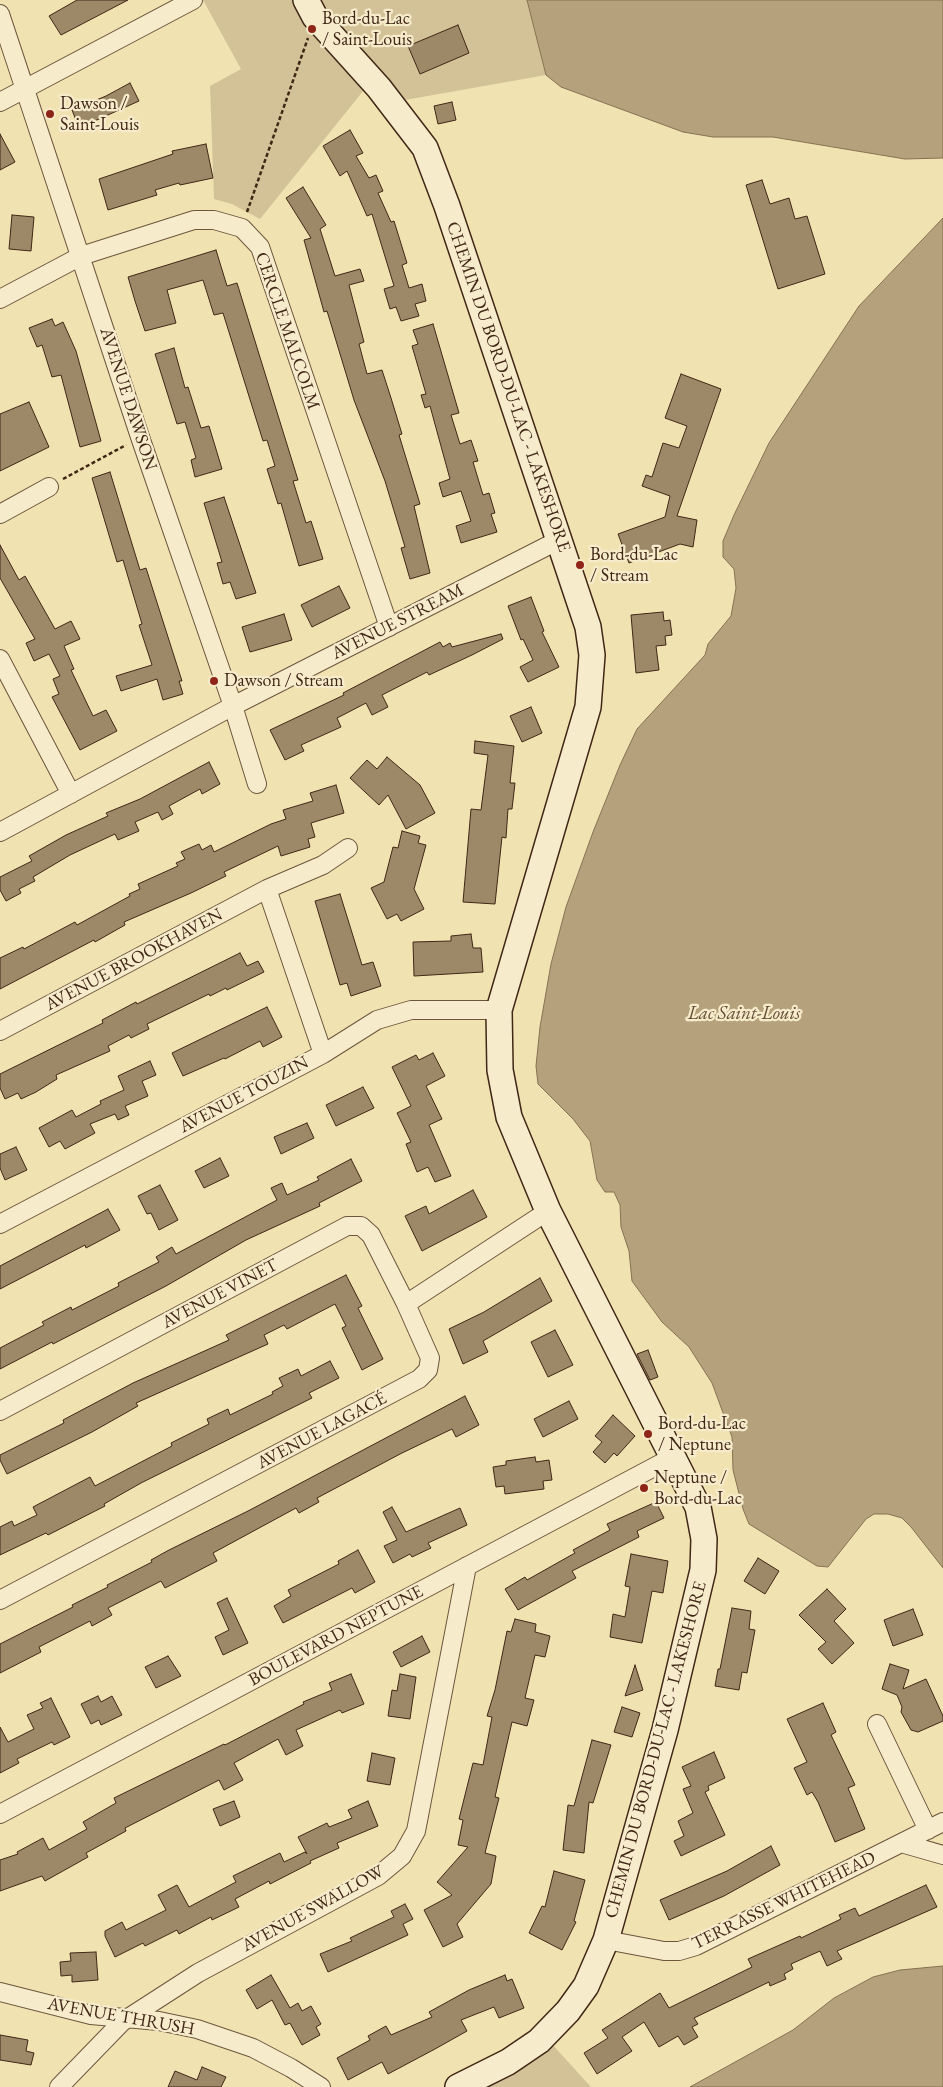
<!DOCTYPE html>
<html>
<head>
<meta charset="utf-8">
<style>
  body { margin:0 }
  canvas { display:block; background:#f1e2b1 }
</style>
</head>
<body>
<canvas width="943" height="2087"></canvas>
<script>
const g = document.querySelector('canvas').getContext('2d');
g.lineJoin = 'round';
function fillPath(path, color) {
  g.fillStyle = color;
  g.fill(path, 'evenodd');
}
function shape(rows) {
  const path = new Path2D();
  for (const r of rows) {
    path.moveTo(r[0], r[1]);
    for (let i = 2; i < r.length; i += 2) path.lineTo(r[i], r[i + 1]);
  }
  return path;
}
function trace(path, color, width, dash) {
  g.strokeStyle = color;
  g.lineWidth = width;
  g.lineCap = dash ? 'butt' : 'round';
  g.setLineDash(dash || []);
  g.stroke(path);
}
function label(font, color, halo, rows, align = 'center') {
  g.font = font + ' "EB Garamond",serif';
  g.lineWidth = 4.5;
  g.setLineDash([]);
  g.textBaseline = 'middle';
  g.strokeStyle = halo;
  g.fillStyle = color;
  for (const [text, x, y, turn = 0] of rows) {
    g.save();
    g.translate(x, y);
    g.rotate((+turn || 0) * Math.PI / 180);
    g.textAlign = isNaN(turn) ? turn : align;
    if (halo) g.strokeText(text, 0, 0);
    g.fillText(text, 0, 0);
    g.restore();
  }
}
const green = shape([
  [203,0,306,0,368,85,260,219,232,204,214,199,210,86,241,69],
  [319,0,527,0,546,75,405,100,342,31],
  [551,2043,591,2087,483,2087]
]);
const water = shape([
  [527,0,943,0,943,158,905,159,773,137,713,137,683,132,561,87,546,75,527,0],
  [943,218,943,1568,911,1527,902,1518,888,1514,874,1514,866,1519,828,1567,817,1566,749,1524,743,1509,733,1470,732,1437,712,1383,689,1347,662,1322,632,1281,629,1251,621,1227,620,1205,614,1192,605,1192,597,1180,590,1141,573,1119,538,1084,536,1066,540,1027,551,964,566,907,593,832,620,765,637,729,705,655,708,644,731,616,736,588,734,569,723,557,723,541,734,515,769,443,859,306,943,218],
  [943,1966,943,2087,690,2087,793,2030,834,1998,873,1977,900,1970,943,1966]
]);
const building = shape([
  [77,0,128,0,61,35,49,16,77,0],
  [458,25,469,53,420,74,408,46,458,25],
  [130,83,139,101,79,128,72,110,106,96,130,83],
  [452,102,456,120,438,124,434,106,452,102],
  [350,130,363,153,356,156,369,178,376,175,383,191,378,193,391,222,394,221,407,263,402,265,409,288,422,284,426,301,415,304,419,316,401,321,396,307,390,309,384,289,394,286,372,214,367,216,347,171,340,176,323,146,350,130],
  [0,134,15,162,0,170,0,134],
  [206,144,213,178,180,185,179,183,155,190,157,195,108,210,99,179,173,154,172,151,206,144],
  [762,180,770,204,789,198,795,219,807,216,825,274,778,289,746,185,762,180],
  [303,187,326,225,320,229,335,276,360,269,364,281,349,285,364,342,359,344,367,374,382,370,391,398,402,434,399,435,420,504,414,506,430,573,410,579,401,548,405,547,385,481,354,400,327,311,324,312,304,240,311,238,286,198,303,187],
  [12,215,34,217,31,251,9,249,12,215],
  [216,250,227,286,237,283,298,480,293,481,306,523,311,521,323,559,299,566,281,503,278,504,267,469,275,466,267,440,263,441,223,313,214,315,203,280,167,290,176,323,145,331,135,301,128,277,216,250],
  [52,319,55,326,63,322,76,351,101,441,80,447,61,375,52,377,42,345,37,347,29,328,52,319],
  [433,324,459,413,451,415,460,444,471,440,478,461,473,462,483,495,489,493,495,513,491,514,497,532,461,543,456,526,471,521,461,491,443,497,439,483,450,479,430,406,425,408,421,395,426,394,412,346,418,344,413,330,433,324],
  [174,348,185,388,188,387,201,428,209,426,222,469,195,477,191,460,196,458,185,422,177,424,155,354,174,348],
  [681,374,721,389,677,516,697,520,693,547,680,544,629,563,618,534,665,517,670,496,642,486,646,475,652,477,663,443,679,448,687,426,665,418,681,374],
  [29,402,49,447,0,471,0,414,29,402],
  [110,472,140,570,146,568,182,681,179,681,183,694,163,700,157,679,121,691,116,676,152,665,139,625,142,624,123,560,117,562,92,478,110,472],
  [224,497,256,593,236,599,230,582,223,584,217,563,222,562,204,503,224,497],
  [0,545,19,580,25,576,55,629,71,621,80,639,64,646,74,669,71,670,93,716,106,710,117,731,80,750,52,697,59,694,53,679,60,676,49,654,34,661,26,643,35,639,0,578,0,545],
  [339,586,350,608,312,627,301,605,339,586],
  [531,597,544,631,542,632,559,667,528,682,520,667,533,660,523,639,521,640,508,606,531,597],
  [663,612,664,621,670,620,672,635,665,636,666,645,656,646,659,670,636,673,631,615,663,612],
  [284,614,292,640,250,652,242,627,284,614],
  [501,634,503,639,472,655,429,675,427,672,382,695,388,707,372,715,366,703,343,715,337,718,341,727,301,745,304,751,285,760,270,730,344,695,343,693,440,642,443,647,450,643,452,647,501,634],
  [531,707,542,733,522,742,510,716,531,707],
  [475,741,514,746,510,783,515,783,512,809,508,809,506,838,502,837,495,904,463,902,471,809,481,810,488,755,474,753,475,741],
  [387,757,420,785,435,813,406,829,388,795,379,805,350,778,367,760,377,769,387,757],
  [209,762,220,784,202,794,200,789,169,806,173,814,162,820,158,812,135,822,139,831,118,840,115,834,70,855,33,877,35,881,19,889,21,893,6,901,0,890,0,877,32,861,29,856,66,835,108,816,106,813,140,799,209,762],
  [336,785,344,813,311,823,315,837,308,839,310,847,281,856,278,846,224,872,226,876,191,893,124,922,125,925,95,942,94,940,0,989,0,958,23,947,24,949,75,922,77,925,130,896,129,894,140,889,138,884,178,866,176,863,185,859,181,852,199,844,202,850,211,845,214,852,271,824,286,819,283,810,313,801,310,793,336,785],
  [402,831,420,836,418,843,426,845,414,889,424,909,401,921,397,914,387,919,371,888,384,882,393,847,398,848,402,831],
  [340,894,362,965,373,962,381,986,351,996,347,983,340,985,315,901,340,894],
  [471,934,473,948,481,948,483,972,414,976,413,942,451,941,451,936,471,934],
  [240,953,247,966,258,961,264,972,227,990,226,988,210,996,209,994,147,1024,149,1029,131,1038,129,1035,108,1046,110,1051,56,1075,57,1079,36,1092,21,1099,18,1093,5,1099,0,1088,0,1074,103,1023,102,1020,136,1002,137,1004,240,953],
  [267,1007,282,1037,263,1047,260,1041,225,1059,224,1058,183,1076,172,1053,267,1007],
  [433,1053,445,1076,426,1086,442,1119,429,1125,451,1176,435,1182,428,1167,417,1172,406,1144,411,1142,397,1113,411,1106,392,1067,416,1055,419,1060,433,1053],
  [150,1061,156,1075,142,1081,148,1096,125,1106,129,1115,118,1120,115,1114,90,1124,95,1133,65,1149,60,1141,49,1147,39,1128,72,1110,76,1117,101,1104,100,1101,124,1090,118,1076,150,1061],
  [363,1087,374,1108,336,1126,326,1105,363,1087],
  [307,1123,314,1138,281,1154,274,1137,307,1123],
  [16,1147,27,1170,5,1180,0,1168,0,1154,16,1147],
  [220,1158,229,1176,204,1188,195,1171,220,1158],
  [351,1159,362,1181,319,1203,320,1206,246,1240,166,1286,53,1344,52,1342,0,1369,0,1348,44,1325,42,1322,71,1307,72,1310,119,1286,118,1283,159,1262,156,1257,172,1247,176,1254,277,1200,271,1188,282,1183,287,1195,319,1180,317,1177,351,1159],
  [160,1185,178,1220,159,1230,151,1213,147,1214,138,1196,160,1185],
  [473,1190,487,1217,422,1251,405,1216,426,1206,429,1214,473,1190],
  [108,1209,120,1230,86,1248,85,1245,0,1289,0,1266,108,1209],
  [346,1275,362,1306,358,1308,383,1359,362,1370,342,1328,346,1326,335,1304,287,1329,284,1325,264,1335,268,1344,136,1403,138,1406,92,1432,7,1474,0,1460,0,1455,64,1423,63,1420,133,1383,229,1340,226,1335,346,1275],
  [540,1278,552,1301,483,1341,488,1352,463,1364,449,1329,484,1312,540,1278],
  [555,1330,573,1365,548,1377,531,1342,555,1330],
  [648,1350,658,1377,650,1380,637,1354,648,1350],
  [330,1361,339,1378,309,1393,312,1398,141,1483,104,1504,105,1506,48,1535,46,1533,0,1555,0,1527,12,1521,14,1526,37,1515,33,1507,90,1477,95,1486,172,1446,171,1443,209,1424,207,1419,228,1409,230,1415,273,1394,272,1392,283,1386,279,1378,298,1369,301,1376,330,1361],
  [465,1396,479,1425,456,1437,452,1429,402,1453,317,1498,319,1502,299,1513,296,1508,213,1553,217,1561,165,1588,161,1581,108,1608,112,1615,92,1626,90,1621,39,1647,41,1652,0,1673,0,1644,73,1607,72,1605,108,1587,107,1585,152,1562,151,1560,169,1550,248,1511,465,1396],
  [569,1401,578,1419,543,1437,534,1419,569,1401],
  [613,1415,635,1436,617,1456,614,1453,605,1463,593,1452,602,1442,595,1436,613,1415],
  [535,1457,536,1462,549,1460,552,1480,543,1481,544,1489,505,1494,504,1486,496,1487,493,1467,506,1465,506,1461,535,1457],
  [656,1502,664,1518,637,1531,639,1537,572,1571,576,1578,518,1610,505,1589,525,1577,527,1580,575,1553,573,1550,610,1530,607,1524,656,1502],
  [392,1507,406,1532,460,1508,467,1525,428,1543,431,1548,412,1557,410,1554,393,1563,384,1546,397,1540,383,1512,392,1507],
  [358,1550,375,1582,355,1593,352,1588,283,1623,274,1606,291,1596,288,1590,339,1564,338,1561,358,1550],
  [631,1554,668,1561,663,1593,652,1591,642,1643,610,1637,613,1614,625,1617,630,1587,625,1586,631,1554],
  [758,1558,779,1571,765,1594,744,1581,758,1558],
  [827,1589,846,1609,834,1621,854,1643,832,1664,818,1649,826,1642,799,1615,827,1589],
  [227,1598,248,1643,223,1655,215,1637,229,1630,217,1603,227,1598],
  [732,1608,751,1611,749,1629,755,1630,747,1673,742,1672,739,1690,715,1686,718,1669,720,1669,732,1608],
  [913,1609,923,1635,893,1646,884,1620,913,1609],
  [515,1619,536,1624,535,1632,550,1636,545,1657,535,1655,525,1698,534,1700,527,1726,512,1722,495,1797,499,1798,485,1853,496,1856,491,1884,457,1924,463,1937,443,1947,424,1910,452,1895,437,1882,468,1847,458,1845,463,1820,459,1819,473,1763,483,1765,492,1717,487,1716,495,1690,507,1631,511,1632,515,1619],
  [422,1636,430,1652,401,1667,393,1652,422,1636],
  [168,1656,181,1676,156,1688,145,1667,168,1656],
  [890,1664,909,1670,903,1689,926,1679,943,1716,943,1721,918,1732,911,1730,901,1712,902,1707,897,1695,882,1689,890,1664],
  [635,1665,643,1690,625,1696,635,1665],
  [351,1674,364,1704,342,1713,340,1710,296,1730,303,1746,286,1755,278,1739,234,1763,243,1780,224,1790,219,1780,125,1828,126,1831,86,1853,88,1857,45,1881,42,1876,0,1891,0,1860,18,1854,17,1852,43,1838,49,1850,87,1829,83,1822,116,1803,114,1798,224,1744,225,1745,304,1704,303,1702,332,1690,329,1683,351,1674],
  [400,1674,416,1677,410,1719,388,1716,392,1690,397,1691,400,1674],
  [98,1696,101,1702,112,1696,122,1715,101,1725,99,1720,91,1724,81,1704,98,1696],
  [51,1698,70,1737,54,1745,52,1742,17,1759,19,1763,0,1773,0,1727,8,1742,34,1729,27,1715,43,1708,40,1703,51,1698],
  [823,1703,836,1732,831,1735,855,1785,848,1788,865,1829,835,1842,818,1802,812,1792,807,1795,794,1768,807,1762,787,1719,823,1703],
  [622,1707,640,1713,632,1737,614,1732,622,1707],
  [592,1740,611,1745,593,1803,589,1802,584,1853,563,1850,568,1805,574,1806,592,1740],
  [714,1752,725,1778,708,1786,709,1790,705,1792,725,1835,681,1856,674,1841,684,1836,678,1821,693,1813,683,1789,691,1786,682,1767,714,1752],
  [372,1753,395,1758,390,1785,367,1781,372,1753],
  [234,1801,240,1817,220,1826,213,1809,234,1801],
  [368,1801,378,1826,337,1843,339,1848,310,1861,311,1863,270,1884,269,1881,235,1899,239,1907,212,1920,211,1917,179,1934,177,1930,145,1946,143,1943,115,1957,105,1936,105,1931,122,1922,126,1930,166,1910,158,1895,177,1885,189,1907,236,1882,233,1876,280,1853,284,1862,305,1852,307,1854,298,1837,327,1823,329,1827,352,1818,348,1810,368,1801],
  [771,1846,780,1865,724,1896,669,1920,660,1900,727,1871,771,1846],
  [554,1871,585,1880,574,1921,576,1922,562,1950,529,1933,542,1906,545,1907,554,1871],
  [926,1885,937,1907,837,1951,842,1959,827,1966,820,1951,791,1964,793,1969,784,1974,786,1979,770,1986,769,1982,694,2018,698,2024,692,2027,698,2037,684,2045,678,2036,659,2047,644,2022,622,2037,632,2051,597,2074,584,2053,608,2038,602,2030,660,1993,669,2008,752,1967,748,1959,800,1936,801,1938,841,1919,839,1915,855,1908,859,1916,926,1885],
  [405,1904,413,1919,403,1924,408,1935,328,1972,320,1954,352,1941,350,1938,394,1917,391,1911,405,1904],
  [96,1952,98,1980,72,1982,72,1975,61,1976,60,1962,71,1961,70,1953,96,1952],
  [271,1975,290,2008,298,2003,302,2011,311,2006,321,2024,316,2027,320,2035,302,2045,290,2023,285,2025,272,2000,257,2009,246,1990,271,1975],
  [505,1975,507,1981,512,1979,524,2008,499,2018,494,2007,461,2020,467,2031,435,2049,388,2074,382,2062,348,2080,337,2058,370,2040,368,2036,386,2026,391,2035,432,2017,429,2012,469,1990,505,1975],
  [0,2035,28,2040,26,2051,34,2053,31,2065,0,2060,0,2035],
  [202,2067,226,2077,221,2087,168,2087,175,2071,197,2080,202,2067]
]);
const path = shape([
  [247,212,308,38],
  [63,479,126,445]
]);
const street = shape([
  [0,14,140,437,233,706,257,784],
  [0,102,193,0],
  [0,299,81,256,194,220,214,220,242,228,260,247,389,627],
  [0,514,49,487],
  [0,659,71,794],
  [0,832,233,706,559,540],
  [267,889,323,1054],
  [0,1031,267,889,323,865,348,848],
  [0,1224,323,1054,377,1020,411,1010,499,1010],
  [0,1411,347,1226,361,1226,371,1235,406,1304],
  [0,1600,419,1379,428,1370,430,1358,406,1304,548,1211],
  [877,1724,928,1830],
  [0,1814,673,1457],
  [901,1843,943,1855],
  [606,1940,664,1951,679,1951,696,1946,943,1822],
  [0,1992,91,2015,159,2021,197,2029,253,2048,291,2068,321,2087],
  [59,2087,122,2022,198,1973,378,1876,402,1856,416,1831,467,1566]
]);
const secondary = shape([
  [306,0,315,17,379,88,425,148,447,206,588,627,592,655,588,707,499,1010,500,1070,509,1117,548,1211,698,1507,704,1539,703,1570,665,1730,606,1940,586,1986,568,2011,539,2041,508,2062,458,2087]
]);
const markers = [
  [312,29,5,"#8f2418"],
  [50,114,5,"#8f2418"],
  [580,565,5,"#8f2418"],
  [214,681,5,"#8f2418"],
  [648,1434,5,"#8f2418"],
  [644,1488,5,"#8f2418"]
];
const poiNames = [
  ["Bord-du-Lac",322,19],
  ["/ Saint-Louis",322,40],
  ["Dawson /",60,104],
  ["Saint-Louis",60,125],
  ["Bord-du-Lac",590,555],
  ["/ Stream",590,576],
  ["Dawson / Stream",224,681],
  ["Bord-du-Lac",658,1424],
  ["/ Neptune",658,1445],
  ["Neptune /",654,1478],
  ["Bord-du-Lac",654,1499]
];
const streetNames = [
  ["CERCLE MALCOLM",287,331,71],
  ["CHEMIN DU BORD-DU-LAC - LAKESHORE",508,387,71],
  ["AVENUE DAWSON",128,399,72],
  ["AVENUE STREAM",398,622,-27],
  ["AVENUE BROOKHAVEN",134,960,-28],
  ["AVENUE TOUZIN",244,1095,-28],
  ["AVENUE VINET",220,1294,-28],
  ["AVENUE LAGACÉ",322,1431,-28],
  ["BOULEVARD NEPTUNE",336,1636,-28],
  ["CHEMIN DU BORD-DU-LAC - LAKESHORE",656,1750,-75],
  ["TERRASSE WHITEHEAD",784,1901,-26],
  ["AVENUE SWALLOW",313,1909,-29],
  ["AVENUE THRUSH",121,2017,10]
];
const waterNames = [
  ["Lac Saint-Louis",744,1014]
];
fillPath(green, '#d3c297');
fillPath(water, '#b5a27c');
trace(water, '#877153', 1);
fillPath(building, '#9d8867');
trace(building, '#412716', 1);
trace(street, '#6d563d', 20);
trace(secondary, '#412716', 28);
trace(path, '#412716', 2.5, [4, 2.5]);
trace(street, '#f6eccc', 18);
trace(secondary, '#f6eccc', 25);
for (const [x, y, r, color] of markers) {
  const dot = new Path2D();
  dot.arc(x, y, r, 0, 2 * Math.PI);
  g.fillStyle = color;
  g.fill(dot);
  trace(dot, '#f6eccc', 2);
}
label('18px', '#412716', '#f6eccc', poiNames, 'left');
label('18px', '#412716', '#f6eccc', streetNames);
label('italic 19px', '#644c35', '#f6eccc', waterNames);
</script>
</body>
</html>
